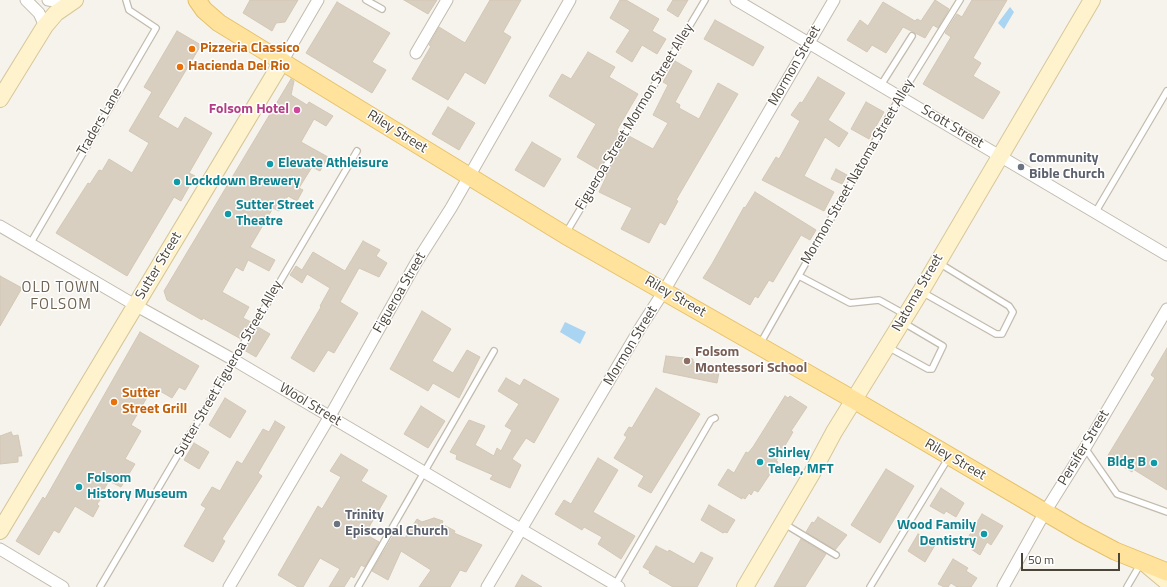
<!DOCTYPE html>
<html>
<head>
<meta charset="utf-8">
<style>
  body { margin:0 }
  #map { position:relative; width:1167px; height:587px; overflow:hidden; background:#f6f3ec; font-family:"Titillium Web",sans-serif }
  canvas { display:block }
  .scale { position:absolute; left:1021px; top:553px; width:99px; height:18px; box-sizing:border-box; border:2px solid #4b4439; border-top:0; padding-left:5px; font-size:12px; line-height:14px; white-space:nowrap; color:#4b4439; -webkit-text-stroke:3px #fff; paint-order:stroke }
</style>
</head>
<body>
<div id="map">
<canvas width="1167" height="587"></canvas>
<div class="scale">50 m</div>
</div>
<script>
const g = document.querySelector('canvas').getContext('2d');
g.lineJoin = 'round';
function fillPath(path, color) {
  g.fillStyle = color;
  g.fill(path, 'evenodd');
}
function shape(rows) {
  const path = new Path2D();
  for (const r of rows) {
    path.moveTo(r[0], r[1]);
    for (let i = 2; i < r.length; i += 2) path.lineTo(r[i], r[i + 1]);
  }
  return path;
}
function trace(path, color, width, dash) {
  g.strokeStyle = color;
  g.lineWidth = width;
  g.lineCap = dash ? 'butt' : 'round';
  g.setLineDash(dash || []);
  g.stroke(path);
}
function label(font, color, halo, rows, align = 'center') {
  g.font = font + ' "Titillium Web",sans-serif';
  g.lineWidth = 3;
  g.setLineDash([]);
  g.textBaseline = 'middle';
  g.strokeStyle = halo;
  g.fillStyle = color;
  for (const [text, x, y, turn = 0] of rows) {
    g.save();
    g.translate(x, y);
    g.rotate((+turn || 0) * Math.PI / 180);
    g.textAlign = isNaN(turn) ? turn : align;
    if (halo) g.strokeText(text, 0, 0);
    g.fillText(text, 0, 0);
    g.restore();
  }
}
const water = shape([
  [1010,7,1014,12,1004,29,998,23],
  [565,322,586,332,580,344,560,332]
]);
const building = shape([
  [250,0,298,0,285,22,276,23,272,31,243,13,250,0],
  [404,0,437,0,428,14,404,0],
  [490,0,521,0,503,32,511,37,485,84,465,72,448,100,412,79,431,46,429,45,439,27,465,43,490,0],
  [620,0,626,0,659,19,652,31,666,39,657,54,642,45,632,62,616,52,630,30,610,18,620,0],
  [673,0,688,0,678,17,667,10,673,0],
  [935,0,949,9,938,28,933,25,925,38,903,27,886,53,872,45,867,52,847,40,860,20,868,26,883,2,915,21,917,19,921,21,935,0],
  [972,0,1007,0,973,58,981,63,973,76,1000,92,983,119,923,84,951,37,945,33,957,14,962,17,972,0],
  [337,2,390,33,372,62,386,70,372,93,306,53,337,2],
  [715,20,764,47,753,66,704,39,715,20],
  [177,31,201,45,158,117,178,129,185,117,212,133,189,173,195,176,181,201,174,197,127,276,56,233,88,183,90,184,99,170,102,171,109,159,132,173,149,143,129,131,152,92,144,87,177,31],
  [588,52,615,67,609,77,638,94,617,130,621,132,599,170,577,157,596,124,549,96,562,74,571,79,588,52],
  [675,61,692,71,675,102,680,105,679,108,699,119,718,83,738,94,676,200,678,201,665,225,660,222,649,243,621,229,632,208,599,192,607,175,606,174,629,136,653,149,668,123,653,115,668,85,663,82,675,61],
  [818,77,845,93,828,120,848,133,839,147,825,137,804,176,834,192,824,211,762,180,776,157,779,159,800,121,791,115,800,102,802,103,818,77],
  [291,79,294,81,291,95,307,105,309,102,333,116,326,126,314,119,301,142,328,157,320,171,312,167,299,188,303,190,297,201,288,196,279,211,273,208,250,247,275,260,269,271,248,260,243,271,236,267,222,292,249,307,243,318,251,322,241,339,203,318,202,320,167,300,164,291,291,79],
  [866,102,884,112,869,139,851,129,866,102],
  [448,107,475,123,459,150,432,134,448,107],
  [532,142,561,159,544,187,515,170,532,142],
  [836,169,847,175,842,184,831,179,836,169],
  [755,192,816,230,810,240,801,235,773,282,769,280,758,298,755,296,750,305,703,278,712,264,744,207,745,208,755,192],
  [363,241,380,250,376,256,387,263,379,277,359,268,340,302,358,313,334,353,328,350,314,372,291,358,321,307,320,306,330,288,307,274,302,283,290,275,296,266,302,270,313,252,345,271,363,241],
  [0,276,22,288,0,326,0,276],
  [422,311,451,329,432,361,453,373,467,350,480,357,459,398,433,383,428,391,390,369,422,311],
  [258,327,270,334,256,357,244,350,258,327],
  [140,332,199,366,185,390,179,387,172,398,153,387,131,425,141,431,125,459,135,464,121,487,109,481,98,499,100,500,97,504,99,506,93,517,75,506,59,533,54,530,39,555,16,541,43,497,45,499,140,332],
  [1167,348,1167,490,1133,469,1132,472,1107,457,1155,378,1151,375,1167,348],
  [666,356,693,359,693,362,720,367,717,383,663,372,666,356],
  [506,378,520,386,524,379,559,399,534,443,526,438,512,459,521,465,510,488,490,479,493,475,456,459,457,455,450,452,469,420,485,426,475,445,494,456,497,448,501,451,512,430,505,426,519,404,498,391,506,378],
  [656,388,700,414,651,493,638,486,644,476,614,458,627,437,624,435,629,427,632,428,656,388],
  [785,396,788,398,790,396,807,407,791,431,793,432,776,461,778,462,758,492,754,490,751,495,749,493,745,499,742,497,742,499,718,485,728,469,734,473,746,452,748,453,753,447,785,396],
  [225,398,246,411,230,438,209,425,225,398],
  [421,406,445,421,428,448,404,434,421,406],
  [275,421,285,427,258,473,262,476,222,539,225,541,213,562,184,546,206,508,201,505,212,487,220,491,237,461,242,464,263,429,269,432,275,421],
  [11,432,13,436,18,435,22,456,18,456,18,462,0,464,0,436,11,432],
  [194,443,209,452,199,469,184,460,194,443],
  [341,454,368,470,361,481,387,496,365,534,379,542,365,567,361,565,354,578,351,576,344,587,329,587,340,569,320,558,303,587,298,587,278,575,318,506,322,509,341,477,330,471,341,454],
  [598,458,618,470,593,512,635,536,621,559,598,544,602,537,584,527,582,530,555,514,564,500,571,504,598,458],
  [886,469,914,486,880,543,851,525,886,469],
  [941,488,964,503,956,517,946,511,944,514,930,506,941,488],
  [709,505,735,520,727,533,725,532,723,533,701,520,709,505],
  [982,514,1003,526,991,545,987,542,980,555,971,549,973,545,966,541,982,514],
  [818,517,847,535,835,550,806,532,812,522,814,523,818,517],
  [434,518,443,521,442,524,455,531,454,533,482,545,466,572,460,570,450,587,419,587,431,570,401,551,388,580,372,571,395,533,405,538,417,519,422,522,434,518],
  [918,534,935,545,925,562,908,551,918,534],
  [801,539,826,554,805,587,774,587,801,539],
  [656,546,668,552,669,550,694,564,701,552,713,558,697,587,673,587,649,573,650,571,643,567,656,546],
  [953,559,968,568,966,571,977,578,971,587,957,587,951,583,948,587,944,587,938,584,953,559],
  [522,575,542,587,515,587,522,575]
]);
const lane = shape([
  [366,0,382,9],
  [881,85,912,36],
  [1095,213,1167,91],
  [566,233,705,0],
  [30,244,156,28,129,10,126,0],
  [799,276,850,303,879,300,906,315],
  [922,292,996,334,1002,334,1013,312,1009,306,939,263],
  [760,344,900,97,960,0],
  [888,347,928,369,932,369,943,346,904,323],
  [1085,448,1117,494,1167,512],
  [783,523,836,555],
  [615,585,711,420,715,418],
  [100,587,357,151],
  [358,587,494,351],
  [870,587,949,457],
  [1127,587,1141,563]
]);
const street = shape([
  [26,0,39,13,45,26],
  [48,0,71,3],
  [736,0,1167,255],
  [416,53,447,0],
  [283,60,318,0],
  [0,226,135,305,234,360,619,587],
  [0,549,63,587],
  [229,587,330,416,416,263,451,208,570,0],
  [487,587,642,325,664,291,834,0],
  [1003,587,1045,512,1085,448,1167,309]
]);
const secondary = shape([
  [0,99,45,26,56,13,75,0],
  [0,531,283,60],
  [1148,566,1167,582],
  [745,587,811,475,834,432,921,291,1092,0]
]);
const primary = shape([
  [197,0,204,10,219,23,565,235,854,400,1079,532,1115,551,1167,572]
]);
const markers = [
  [192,49,4,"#e8710a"],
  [180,67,4,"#e8710a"],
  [297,110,4,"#d1479c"],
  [270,164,4,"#0f9aa8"],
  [1021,167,4,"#6b7280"],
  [177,182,4,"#0f9aa8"],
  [228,214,4,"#0f9aa8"],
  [687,361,4,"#8d6e63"],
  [114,402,4,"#e8710a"],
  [760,462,4,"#0f9aa8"],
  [1154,463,4,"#0f9aa8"],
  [79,487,4,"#0f9aa8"],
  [337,524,4,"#6b7280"],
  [984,534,4,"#0f9aa8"]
];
const foodNames = [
  ["Pizzeria Classico",200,49],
  ["Hacienda Del Rio",188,67],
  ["Sutter",122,394],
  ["Street Grill",122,410]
];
const streetNames = [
  ["Mormon Street",795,66,-60],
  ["Figueroa Street Mormon Street Alley",635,117,-59],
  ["Traders Lane",100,122,-60],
  ["Scott Street",952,127,31],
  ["Riley Street",397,132,32],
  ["Mormon Street Natoma Street Alley",858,172,-60],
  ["Sutter Street",159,266,-59],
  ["Figueroa Street",400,293,-60],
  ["Natoma Street",918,293,-60],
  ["Riley Street",675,297,30],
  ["Mormon Street",631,346,-59],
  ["Sutter Street Figueroa Street Alley",229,369,-60],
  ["Wool Street",310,405,31],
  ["Persifer Street",1084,448,-59],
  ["Riley Street",955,460,30]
];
const hotelNames = [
  ["Folsom Hotel",289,110]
];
const worshipNames = [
  ["Community",1029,159],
  ["Bible Church",1029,175],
  ["Trinity",345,516],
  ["Episcopal Church",345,532]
];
const cultureNames = [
  ["Elevate Athleisure",278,164],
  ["Lockdown Brewery",185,182],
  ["Sutter Street",236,206],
  ["Theatre",236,222],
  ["Shirley",768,454],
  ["Telep, MFT",768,470],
  ["Bldg B",1146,463,"right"],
  ["Folsom",87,479],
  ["History Museum",87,495],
  ["Wood Family",976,526,"right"],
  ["Dentistry",976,542,"right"]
];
const educationNames = [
  ["Folsom",695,353],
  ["Montessori School",695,369]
];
const neighbourhoodNames = [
  ["OLD TOWN",61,288],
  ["FOLSOM",61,305]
];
fillPath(water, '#a9d4f2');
fillPath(building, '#d8cfc1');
trace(building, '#d3c7b4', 1);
trace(lane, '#c2bbae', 8);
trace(street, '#c2bbae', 13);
trace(secondary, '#d6c79b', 18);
trace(primary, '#e6c16a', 19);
trace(lane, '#fff', 5.5);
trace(street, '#fff', 11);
trace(secondary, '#fff3cd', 16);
trace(primary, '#ffe39c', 17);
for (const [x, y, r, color] of markers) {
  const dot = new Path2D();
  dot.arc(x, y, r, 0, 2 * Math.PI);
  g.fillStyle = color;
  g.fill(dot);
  trace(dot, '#fff', 1.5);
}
label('bold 14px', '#c56008', '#fff', foodNames, 'left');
label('14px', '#4b4439', '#fff', streetNames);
label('bold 14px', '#b23c85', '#fff', hotelNames, 'right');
label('bold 14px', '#5b616d', '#fff', worshipNames, 'left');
label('bold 14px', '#0d838f', '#fff', cultureNames, 'left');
label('bold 14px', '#785e54', '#fff', educationNames, 'left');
g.letterSpacing = '1px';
label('15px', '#6e6250', '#fff', neighbourhoodNames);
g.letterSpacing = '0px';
</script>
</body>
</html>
